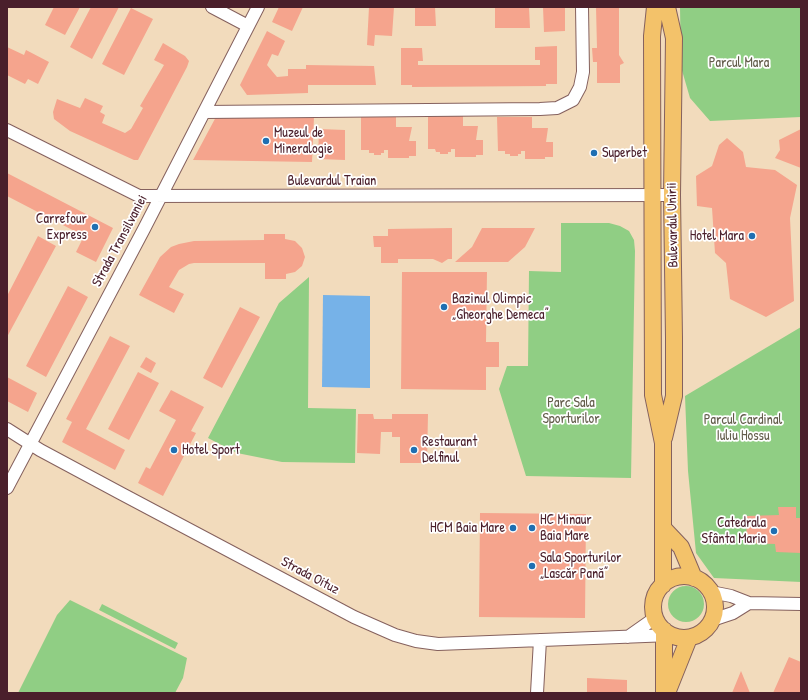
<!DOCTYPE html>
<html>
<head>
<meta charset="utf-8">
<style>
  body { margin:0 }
  #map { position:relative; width:808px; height:700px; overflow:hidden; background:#f2dbbc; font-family:"Patrick Hand",sans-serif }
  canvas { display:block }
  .frame { position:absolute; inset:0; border:8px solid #4a1f2b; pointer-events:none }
</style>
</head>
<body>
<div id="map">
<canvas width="808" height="700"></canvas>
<div class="frame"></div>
</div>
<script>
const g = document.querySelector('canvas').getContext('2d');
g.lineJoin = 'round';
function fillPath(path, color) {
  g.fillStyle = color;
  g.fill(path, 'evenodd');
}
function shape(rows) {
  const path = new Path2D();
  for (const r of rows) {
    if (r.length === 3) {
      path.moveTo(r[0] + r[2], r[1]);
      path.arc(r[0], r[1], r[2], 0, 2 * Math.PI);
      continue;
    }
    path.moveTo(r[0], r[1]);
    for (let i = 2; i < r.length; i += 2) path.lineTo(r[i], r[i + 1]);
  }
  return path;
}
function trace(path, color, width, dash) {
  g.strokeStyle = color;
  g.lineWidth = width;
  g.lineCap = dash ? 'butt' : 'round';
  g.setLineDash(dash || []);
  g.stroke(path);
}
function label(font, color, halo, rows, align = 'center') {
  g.font = font + ' "Patrick Hand",sans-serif';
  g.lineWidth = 3.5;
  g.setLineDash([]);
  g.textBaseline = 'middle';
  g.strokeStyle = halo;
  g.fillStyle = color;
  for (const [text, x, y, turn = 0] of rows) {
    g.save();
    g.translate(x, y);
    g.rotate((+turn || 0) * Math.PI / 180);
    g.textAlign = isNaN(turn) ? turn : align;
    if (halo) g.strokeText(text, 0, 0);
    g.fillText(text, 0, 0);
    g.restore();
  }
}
const green = shape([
  [680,7,801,7,801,117,710,121,690,98,681,67],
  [561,223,609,223,620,226,629,231,634,240,635,251,631,478,526,476,499,389,507,366,528,366,529,271,561,272],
  [309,277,308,408,356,409,355,463,282,462,237,453,208,438,279,303],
  [801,327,801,582,714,578,696,553,688,471,685,396],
  [686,604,18],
  [70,600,187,658,183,678,175,693,18,693,57,615],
  [102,604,178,643,175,649,99,610]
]);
const water = shape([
  [323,295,370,296,370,388,322,387]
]);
const building = shape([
  [54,7,80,7,65,35,45,25],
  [91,7,119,7,92,59,70,47],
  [279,7,303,7,292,31,272,22],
  [369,7,394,7,392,36,375,35,374,46,367,45],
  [415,7,435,7,436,26,415,26],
  [495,7,529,7,530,28,495,28],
  [543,7,565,7,565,31,544,32],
  [596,7,619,7,619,55,624,63,620,65,620,83,597,83,597,62,593,62,592,48,597,48],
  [131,8,153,19,124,75,102,64],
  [267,31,285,41,278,56,272,54,267,65,277,77,288,76,288,69,306,69,306,65,374,66,376,85,308,85,308,93,247,95,240,85],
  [163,43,185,56,189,61,187,67,138,160,134,160,70,131,54,119,53,112,57,99,80,108,85,98,103,106,100,112,105,115,102,123,125,133,131,129,143,108,140,106,164,65,154,60],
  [557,46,557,84,546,84,546,86,412,87,412,85,401,85,401,48,422,48,423,61,418,61,418,65,540,65,540,60,535,60,535,47],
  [7,47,24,55,26,50,49,62,38,84,28,79,25,84,7,75],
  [217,115,314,117,312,162,193,160],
  [428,115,463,115,463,126,478,126,476,140,483,140,483,155,476,155,476,157,455,157,455,149,451,149,451,152,448,152,448,154,440,154,440,152,436,152,435,149,428,149],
  [396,116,396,127,412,127,409,141,416,141,416,156,409,156,409,158,388,158,388,150,384,150,384,153,381,153,381,155,374,155,374,153,369,153,369,150,361,150,361,117],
  [497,117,532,117,532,128,548,128,546,142,553,142,553,157,545,157,545,159,525,159,525,151,521,151,521,154,518,154,518,156,510,156,510,154,505,154,505,151,498,151],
  [319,129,345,130,345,160,318,159],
  [801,129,801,168,775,158,780,150,779,140],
  [727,138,743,152,746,167,775,170,797,185,790,218,794,301,766,317,730,299,726,263,715,253,712,208,697,206,696,176,712,166,719,145],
  [7,173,113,228,96,262,76,252,84,236,7,196],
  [452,228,452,259,448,259,442,263,433,259,398,259,398,263,381,263,381,247,374,247,373,236,388,236,388,229],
  [482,228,535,228,525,247,508,262,455,262,472,247],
  [264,234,285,234,285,239,295,241,302,248,305,257,302,266,295,272,286,274,286,279,265,279,265,263,194,263,189,264,179,270,169,287,184,294,174,313,139,295,160,257,171,247,179,244,194,241,264,240],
  [38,236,56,246,7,337,7,296],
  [402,272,487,272,486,342,499,342,499,367,486,367,486,390,401,389],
  [68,286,88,297,46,377,26,366],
  [240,307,260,317,222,388,203,378],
  [110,336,130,346,86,429,125,450,115,470,62,442,72,422,66,419],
  [146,357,156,363,151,373,140,367],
  [138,372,159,383,129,440,108,429],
  [7,377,37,393,28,412,7,401],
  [171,390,204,407,191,431,196,433,163,496,138,483,146,467,150,469,176,420,159,411],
  [358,414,373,414,374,419,392,419,392,414,428,414,427,463,400,463,400,437,392,437,392,432,381,432,380,454,357,453],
  [778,507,796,507,796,518,801,518,801,553,776,552,775,544,746,543,747,516,779,515],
  [480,513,586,514,585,618,479,617],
  [789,657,801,662,801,693,773,693],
  [741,671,750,693,732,693],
  [587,678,627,680,627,693,587,693]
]);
const minor = shape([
  [212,7,248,26],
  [204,112,540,109,557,108,573,100,580,87,583,72,582,7],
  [7,130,139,196,672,195],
  [7,429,40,450,122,494,354,617,395,635,416,641,438,644,671,635],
  [7,488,144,229,258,7],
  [711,592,731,596,749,603,801,604],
  [712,620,733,613,749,603],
  [628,637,655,618],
  [537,693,540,640]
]);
const major = shape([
  [655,7,652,36,653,395,663,443,663,585],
  [664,438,674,396,674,338,672,195,674,38,667,7],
  [663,528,681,547,694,578],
  [684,607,31],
  [664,630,664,693],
  [667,693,689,638]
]);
const markers = [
  [266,141,4,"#1f6fb2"],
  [594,153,4,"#1f6fb2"],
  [95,227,4,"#1f6fb2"],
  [752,236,4,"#1f6fb2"],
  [444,307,4,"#1f6fb2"],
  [174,450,4,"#1f6fb2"],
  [414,450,4,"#1f6fb2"],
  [513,528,4,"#1f6fb2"],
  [532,528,4,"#1f6fb2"],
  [774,531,4,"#1f6fb2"],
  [532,566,4,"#1f6fb2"]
];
const parkNames = [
  ["Parcul Mara",739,63],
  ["Parc Sala",571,403],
  ["Sporturilor",571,419],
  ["Parcul Cardinal",743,420],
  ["Iuliu Hossu",743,436]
];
const poiNames = [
  ["Muzeul de",274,133],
  ["Mineralogie",274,149],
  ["Superbet",602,153],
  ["Carrefour",87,219,"right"],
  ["Express",87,235,"right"],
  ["Hotel Mara",744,236,"right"],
  ["Bazinul Olimpic",452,299],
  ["„Gheorghe Demeca”",452,315],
  ["Restaurant",422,442],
  ["Delfinul",422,458],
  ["Hotel Sport",182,450],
  ["HC Minaur",540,520],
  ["Baia Mare",540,536],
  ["Catedrala",766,523,"right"],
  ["Sfânta Maria",766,539,"right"],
  ["HCM Baia Mare",505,528,"right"],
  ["Sala Sporturilor",540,558],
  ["„Lascăr Pană”",540,574]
];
const streetNames = [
  ["Bulevardul Traian",332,181],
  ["Bulevardul Unirii",673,225,-91],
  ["Strada Transilvaniei",120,241,-62],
  ["Strada Oituz",310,576,28]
];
fillPath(green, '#90ce84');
fillPath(water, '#76b2e8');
fillPath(building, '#f5a48d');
trace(minor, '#85615e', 14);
trace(major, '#85615e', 18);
trace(minor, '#fff', 12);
trace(major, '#f3c26a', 16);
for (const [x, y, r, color] of markers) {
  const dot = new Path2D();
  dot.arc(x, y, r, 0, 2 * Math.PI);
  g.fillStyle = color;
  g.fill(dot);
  trace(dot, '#fff', 1.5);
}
label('14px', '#625c4a', '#fff', parkNames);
label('14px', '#4a1f2b', '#fff', poiNames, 'left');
label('14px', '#4a1f2b', '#fff', streetNames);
</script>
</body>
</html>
